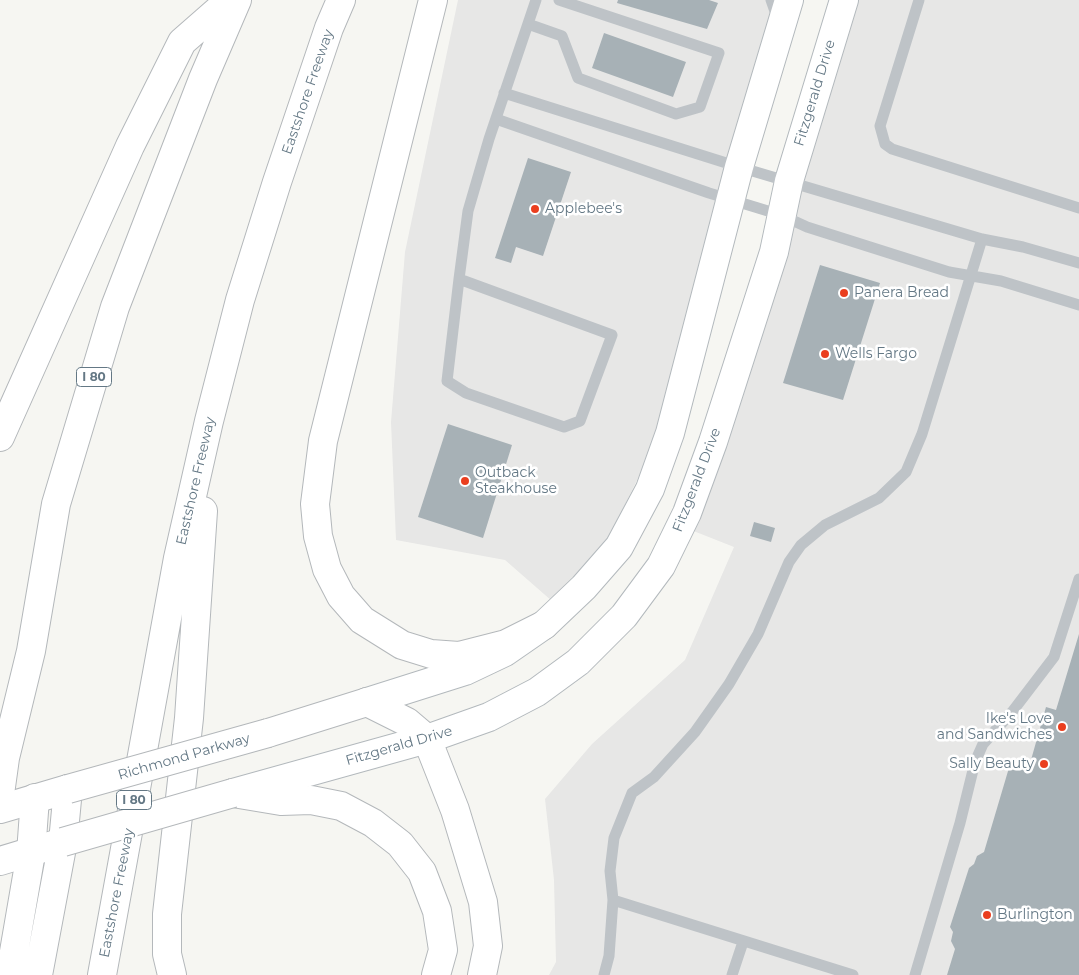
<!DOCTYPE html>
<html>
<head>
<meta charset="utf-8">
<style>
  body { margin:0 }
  canvas { display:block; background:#f6f6f2 }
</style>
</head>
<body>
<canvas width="1079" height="975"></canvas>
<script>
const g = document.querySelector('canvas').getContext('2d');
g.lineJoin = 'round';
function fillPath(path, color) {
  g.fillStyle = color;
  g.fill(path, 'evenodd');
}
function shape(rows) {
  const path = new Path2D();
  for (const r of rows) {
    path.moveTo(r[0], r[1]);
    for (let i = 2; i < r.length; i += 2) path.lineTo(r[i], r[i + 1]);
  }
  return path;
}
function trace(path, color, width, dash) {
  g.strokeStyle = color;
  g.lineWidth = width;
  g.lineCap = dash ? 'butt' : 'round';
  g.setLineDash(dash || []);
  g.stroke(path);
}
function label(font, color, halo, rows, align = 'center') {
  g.font = font + ' Montserrat,sans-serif';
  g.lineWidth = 5;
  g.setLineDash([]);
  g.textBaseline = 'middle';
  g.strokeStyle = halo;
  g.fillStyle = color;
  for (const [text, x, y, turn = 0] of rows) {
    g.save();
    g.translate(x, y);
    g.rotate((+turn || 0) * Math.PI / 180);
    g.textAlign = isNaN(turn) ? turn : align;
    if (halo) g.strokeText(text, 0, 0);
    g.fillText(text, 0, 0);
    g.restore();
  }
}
const built = shape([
  [458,0,789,0,651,451,609,538,552,601,505,560,396,540,391,422,405,252],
  [854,0,1079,0,1079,975,549,975,556,962,554,880,545,799,592,744,685,660,734,547,691,530]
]);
const building = shape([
  [618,0,709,0,718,3,707,29,617,3],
  [604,33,686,62,673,97,592,68],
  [528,158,571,172,543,256,516,247,511,263,495,258],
  [820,265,880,283,843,400,783,383],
  [448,424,512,445,483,538,418,517],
  [754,522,775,528,771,542,750,536],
  [1079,634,1079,975,947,975,955,949,951,941,953,932,950,927,969,868,974,864,977,856,984,852,1011,761,1029,767,1046,707,1056,710]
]);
const service = shape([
  [771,0,778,20],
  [919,0,880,126,885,144,892,149,1079,208],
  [528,24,562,36,578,78,676,114,700,107,719,53,559,0],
  [504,93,739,167,982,239,1023,247,1079,263],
  [496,119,709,193,781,215,807,227,949,272,1001,281,1079,305],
  [459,279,612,335,580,421,564,427,466,393,447,381,459,279,468,211,489,139,536,0],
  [613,900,853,975],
  [604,975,609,956,613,900,610,871,614,838,632,793,654,777,695,732,729,684,758,634,789,562,801,545,825,525,879,498,906,472,922,434,982,239],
  [732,975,743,942],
  [915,975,960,823,975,762,983,744,1012,712,1054,657,1079,579]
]);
const secondary = shape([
  [367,702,465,671,505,652,544,625,584,587,619,547,650,489,670,433,739,167,789,0],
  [233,793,427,739,489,717,537,692,578,662,624,616,661,566,687,513,713,442,774,252,789,181,844,0]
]);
const trunk = shape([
  [268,733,367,702],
  [0,809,68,789],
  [0,861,63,842]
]);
const motorway = shape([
  [433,0,323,441,315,504,318,536,327,569,341,596,362,620,402,645,431,654,459,656,506,644,544,625],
  [0,437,130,146,182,42,230,0],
  [367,702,407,722,427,739,455,810,483,902,488,946,482,975],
  [233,793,281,801,311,800,341,806,373,823,400,844,422,872,437,911,443,950,436,975],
  [0,794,5,758,31,651,56,504,115,307,203,79,237,0],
  [10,975,31,853,35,798],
  [38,975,63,842,68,789],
  [102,975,178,558,209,421,240,300,277,182,329,28,341,0],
  [172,975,167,954,167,914,189,718,203,511]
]);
const trunkBridge = shape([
  [68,789,268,733],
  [63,842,233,793]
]);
const markers = [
  [535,209,5,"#ea3e1e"],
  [844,293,5,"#ea3e1e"],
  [825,354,5,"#ea3e1e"],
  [465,481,5,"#ea3e1e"],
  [1062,727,5,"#ea3e1e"],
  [1044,764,5,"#ea3e1e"],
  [987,915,5,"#ea3e1e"]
];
const shields = [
  [94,377,35],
  [134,800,35]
];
const shieldNames = [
  ["I 80",94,377],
  ["I 80",134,800]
];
const streetNames = [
  ["Eastshore Freeway",308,92,-71],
  ["Fitzgerald Drive",815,93,-73],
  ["Fitzgerald Drive",697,480,-69],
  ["Eastshore Freeway",196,481,-77],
  ["Fitzgerald Drive",399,746,-16],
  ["Richmond Parkway",184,757,-16],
  ["Eastshore Freeway",117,893,-79]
];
const poiNames = [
  ["Applebee's",545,209],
  ["Panera Bread",854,293],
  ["Wells Fargo",835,354],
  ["Outback",475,473],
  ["Steakhouse",475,489],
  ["Ike's Love",1052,719,"right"],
  ["and Sandwiches",1052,735,"right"],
  ["Sally Beauty",1034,764,"right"],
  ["Burlington",997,915]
];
fillPath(built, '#e7e7e6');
fillPath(building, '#a7b1b6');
trace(secondary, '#b3b9bd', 30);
trace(trunk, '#b4b8bb', 30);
trace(motorway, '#b4b8bb', 30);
trace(service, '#bec3c7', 11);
trace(secondary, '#fff', 28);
trace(trunk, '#fff', 28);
trace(motorway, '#fff', 28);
trace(trunkBridge, '#b4b8bb', 30, []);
trace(trunkBridge, '#fff', 28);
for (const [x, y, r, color] of markers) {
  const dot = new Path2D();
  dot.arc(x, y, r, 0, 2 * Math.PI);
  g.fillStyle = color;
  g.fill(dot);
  trace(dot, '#fff', 2);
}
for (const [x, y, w] of shields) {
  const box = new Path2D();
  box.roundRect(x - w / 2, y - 9.5, w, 19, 4);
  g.fillStyle = '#fff';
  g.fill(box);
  trace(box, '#647885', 1);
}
label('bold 12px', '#647885', null, shieldNames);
label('14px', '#647885', '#fff', streetNames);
label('14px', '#647885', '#fff', poiNames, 'left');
</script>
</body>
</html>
